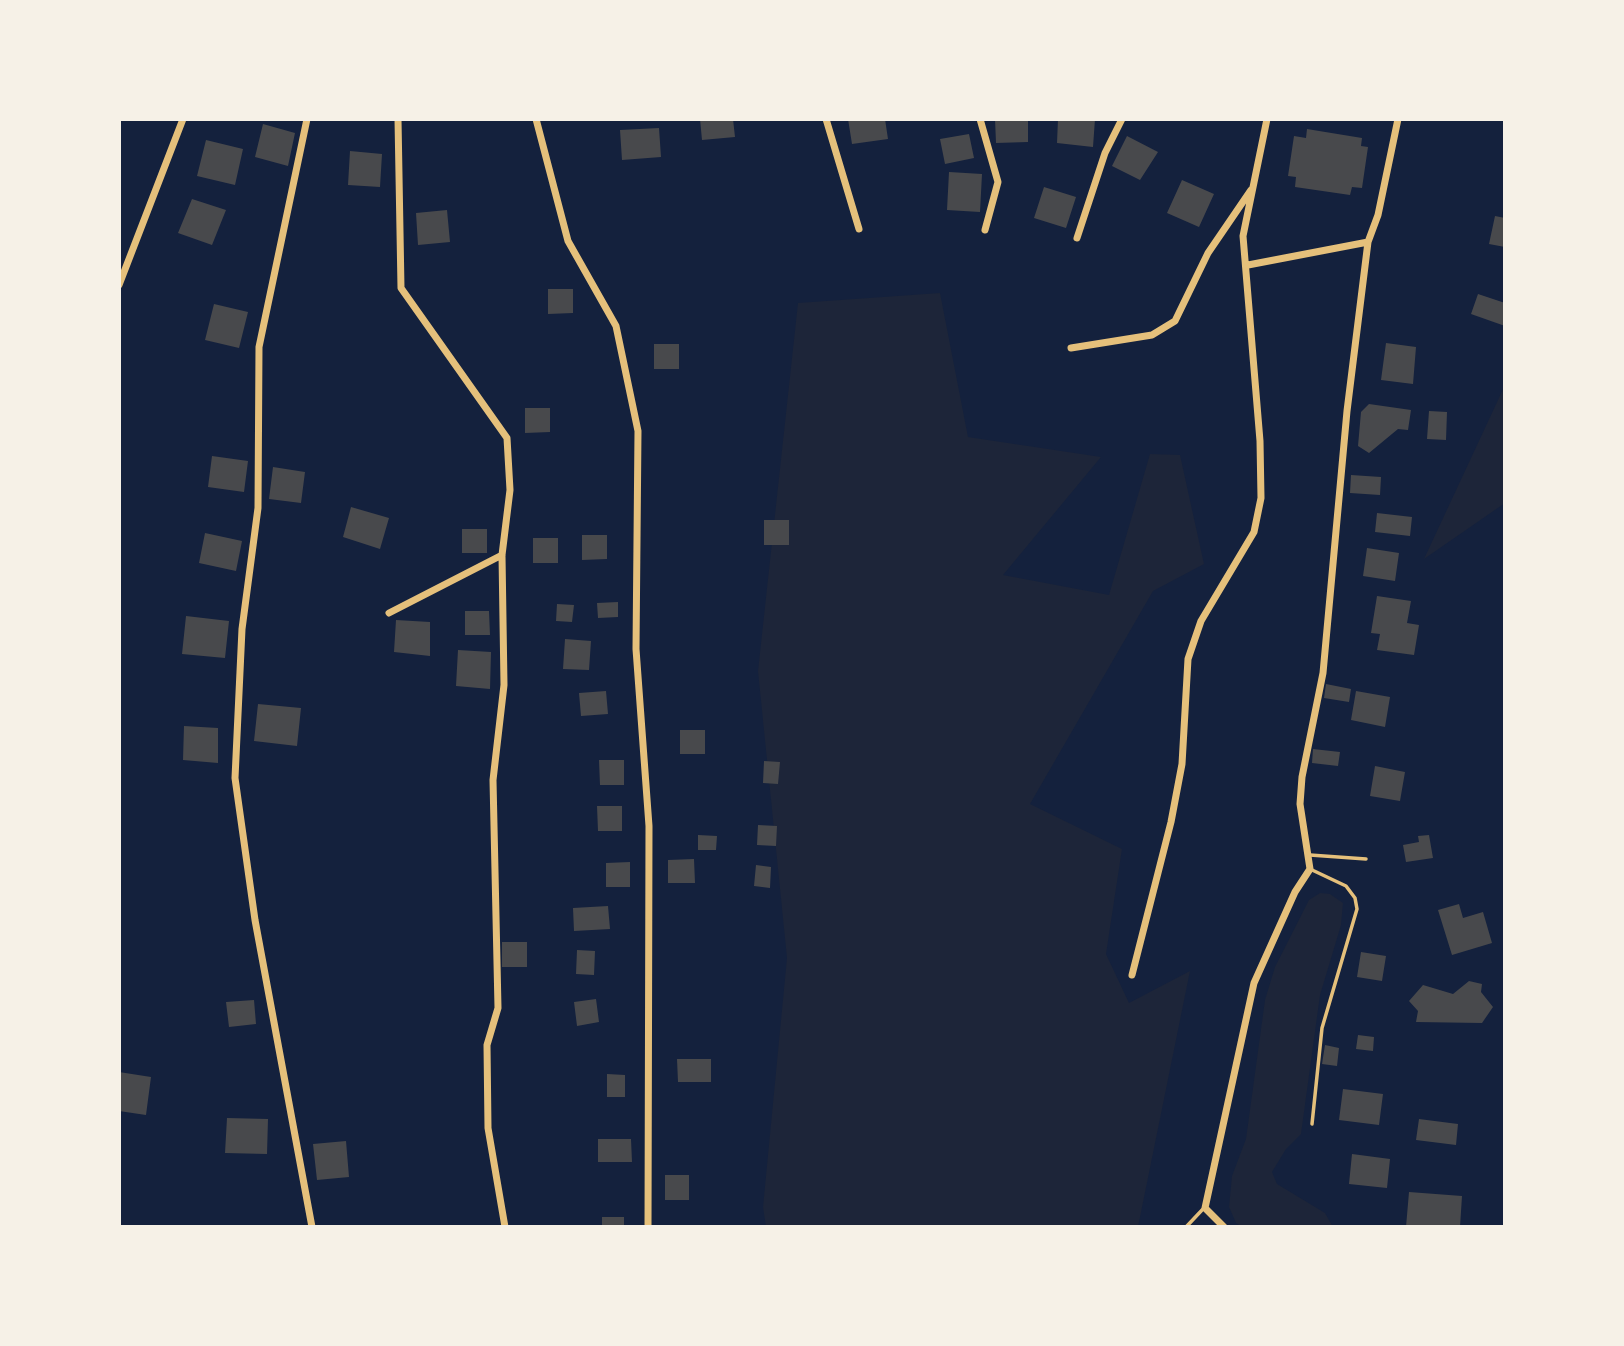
<!DOCTYPE html>
<html>
<head>
<meta charset="utf-8">
<style>
  body { margin:0 }
  #map { position:relative; width:1624px; height:1346px; overflow:hidden; background:#14213d; font-family:"Crimson Pro",serif }
  canvas { display:block }
  .frame { position:absolute; inset:0; border:121px solid #f6f1e7; pointer-events:none }
</style>
</head>
<body>
<div id="map">
<canvas width="1624" height="1346"></canvas>
<div class="frame"></div>
</div>
<script>
const g = document.querySelector('canvas').getContext('2d');
g.lineJoin = 'round';
function fillPath(path, color) {
  g.fillStyle = color;
  g.fill(path, 'evenodd');
}
function shape(rows) {
  const path = new Path2D();
  for (const r of rows) {
    path.moveTo(r[0], r[1]);
    for (let i = 2; i < r.length; i += 2) path.lineTo(r[i], r[i + 1]);
  }
  return path;
}
function trace(path, color, width, dash) {
  g.strokeStyle = color;
  g.lineWidth = width;
  g.lineCap = dash ? 'butt' : 'round';
  g.setLineDash(dash || []);
  g.stroke(path);
}
const green = shape([
  [940,293,968,437,1101,457,1003,575,1109,595,1150,454,1180,455,1204,564,1153,591,1030,804,1122,849,1106,954,1129,1003,1190,971,1138,1227,766,1227,763,1207,787,958,758,671,798,303],
  [1505,385,1505,503,1424,559],
  [1320,893,1330,894,1343,903,1341,925,1320,995,1301,1134,1286,1149,1272,1172,1277,1184,1325,1213,1333,1227,1242,1227,1236,1223,1229,1207,1232,1176,1246,1139,1265,1000,1275,967,1309,900]
]);
const building = shape([
  [700,119,733,119,735,137,702,140],
  [848,119,885,119,888,139,852,144],
  [995,119,1028,119,1028,142,996,143],
  [1058,119,1095,119,1093,147,1057,143],
  [263,124,295,133,288,166,255,157],
  [659,128,661,157,622,160,620,130],
  [1307,129,1362,138,1361,146,1368,147,1362,188,1352,187,1350,195,1295,187,1296,177,1288,176,1294,136,1306,138],
  [969,134,974,158,945,164,940,139],
  [1127,136,1158,152,1140,180,1112,166],
  [206,140,243,149,235,185,197,176],
  [350,151,382,154,380,187,348,185],
  [949,172,982,174,980,212,947,210],
  [1182,180,1214,194,1199,227,1167,213],
  [1044,187,1076,197,1066,228,1034,218],
  [192,199,226,210,212,245,178,233],
  [447,210,450,242,418,245,416,213],
  [1495,216,1505,218,1505,247,1489,244],
  [548,289,573,289,573,313,548,314],
  [1478,294,1505,303,1505,326,1471,314],
  [214,304,248,312,239,348,205,340],
  [1386,343,1416,347,1413,384,1381,380],
  [654,344,679,344,679,369,654,369],
  [1369,404,1411,410,1408,430,1398,429,1369,453,1358,446,1361,412],
  [525,408,550,408,550,432,525,433],
  [1429,411,1447,412,1446,440,1427,439],
  [212,456,248,461,244,492,208,487],
  [273,467,305,472,301,503,269,499],
  [1351,475,1381,477,1380,495,1350,493],
  [351,507,389,518,380,549,343,537],
  [1377,513,1412,517,1410,536,1375,532],
  [764,520,789,520,789,545,764,545],
  [462,529,487,529,487,553,462,553],
  [205,533,242,541,236,571,199,563],
  [582,535,607,535,607,559,582,560],
  [533,538,558,538,558,563,533,563],
  [1367,548,1399,553,1395,581,1363,576],
  [1377,596,1411,601,1407,623,1419,625,1414,655,1377,650,1380,634,1371,633],
  [618,602,618,617,598,618,597,603],
  [557,604,574,605,572,622,556,621],
  [465,611,489,611,490,635,465,635],
  [186,616,229,621,225,658,182,654],
  [396,620,430,622,430,656,394,652],
  [565,639,591,641,589,670,563,669],
  [458,650,491,652,490,689,456,686],
  [1326,684,1351,689,1349,702,1324,698],
  [606,691,608,714,581,716,579,693],
  [1356,691,1390,697,1385,727,1351,720],
  [258,704,301,708,297,746,254,741],
  [184,726,218,728,218,763,183,760],
  [680,730,705,730,705,754,680,754],
  [1313,749,1340,752,1338,766,1312,763],
  [599,760,624,760,624,785,600,785],
  [764,761,780,762,778,784,763,783],
  [1375,766,1405,772,1400,801,1370,796],
  [597,806,622,806,622,831,598,831],
  [758,825,777,826,776,846,757,845],
  [698,835,717,836,716,850,698,850],
  [1429,835,1433,858,1406,862,1403,845,1419,842,1418,836],
  [694,859,695,883,668,883,668,860],
  [630,862,630,887,606,887,606,863],
  [756,865,771,867,770,888,754,886],
  [1459,904,1463,918,1483,912,1492,943,1452,955,1438,910],
  [608,906,610,929,574,931,573,908],
  [502,942,527,942,527,967,502,967],
  [577,950,595,951,594,975,576,974],
  [1361,952,1386,956,1382,981,1357,977],
  [1469,981,1482,984,1481,992,1493,1007,1482,1023,1416,1022,1418,1011,1409,1001,1423,985,1453,994],
  [596,999,599,1022,577,1026,574,1002],
  [254,1000,256,1024,229,1027,226,1002],
  [1358,1035,1374,1037,1373,1051,1356,1049],
  [1325,1045,1339,1048,1337,1066,1322,1064],
  [677,1059,711,1059,711,1082,678,1082],
  [119,1072,151,1077,146,1115,119,1111],
  [607,1074,625,1075,625,1097,607,1097],
  [1343,1089,1383,1094,1379,1125,1339,1120],
  [227,1118,268,1119,267,1154,225,1153],
  [1419,1119,1458,1124,1456,1145,1416,1140],
  [598,1139,631,1139,632,1162,598,1162],
  [346,1141,349,1177,317,1180,313,1144],
  [1352,1154,1390,1159,1387,1188,1349,1184],
  [665,1175,689,1175,689,1200,665,1200],
  [1409,1192,1462,1196,1460,1227,1406,1227],
  [602,1217,624,1217,624,1227,602,1227]
]);
const service = shape([
  [1310,855,1366,859],
  [1310,869,1346,886,1355,898,1357,909,1322,1028,1312,1124],
  [1186,1227,1203,1209]
]);
const minor = shape([
  [307,119,259,347,258,508,242,629,235,778,255,920,312,1227],
  [398,119,401,288,507,438,510,490,502,555,504,685,493,780,498,1008,487,1045,488,1128,505,1227],
  [536,119,568,241,616,326,638,431,636,649,649,826,648,1227],
  [826,119,859,229],
  [980,119,998,182,985,230],
  [1077,238,1105,153,1122,119],
  [1368,242,1378,215,1398,119],
  [119,285,183,119],
  [1071,348,1152,335,1175,321,1208,253,1251,190],
  [389,613,502,555],
  [1132,975,1171,822,1182,764,1188,659,1201,621,1254,532,1261,498,1260,441,1243,236,1267,119],
  [1224,1227,1205,1208,1254,983,1295,892,1310,869,1300,804,1302,777,1323,673,1347,411,1368,242,1248,265]
]);
fillPath(green, '#1d2539');
fillPath(building, '#48494c');
trace(service, '#e5c07b', 3.5);
trace(minor, '#e5c07b', 7);
</script>
</body>
</html>
